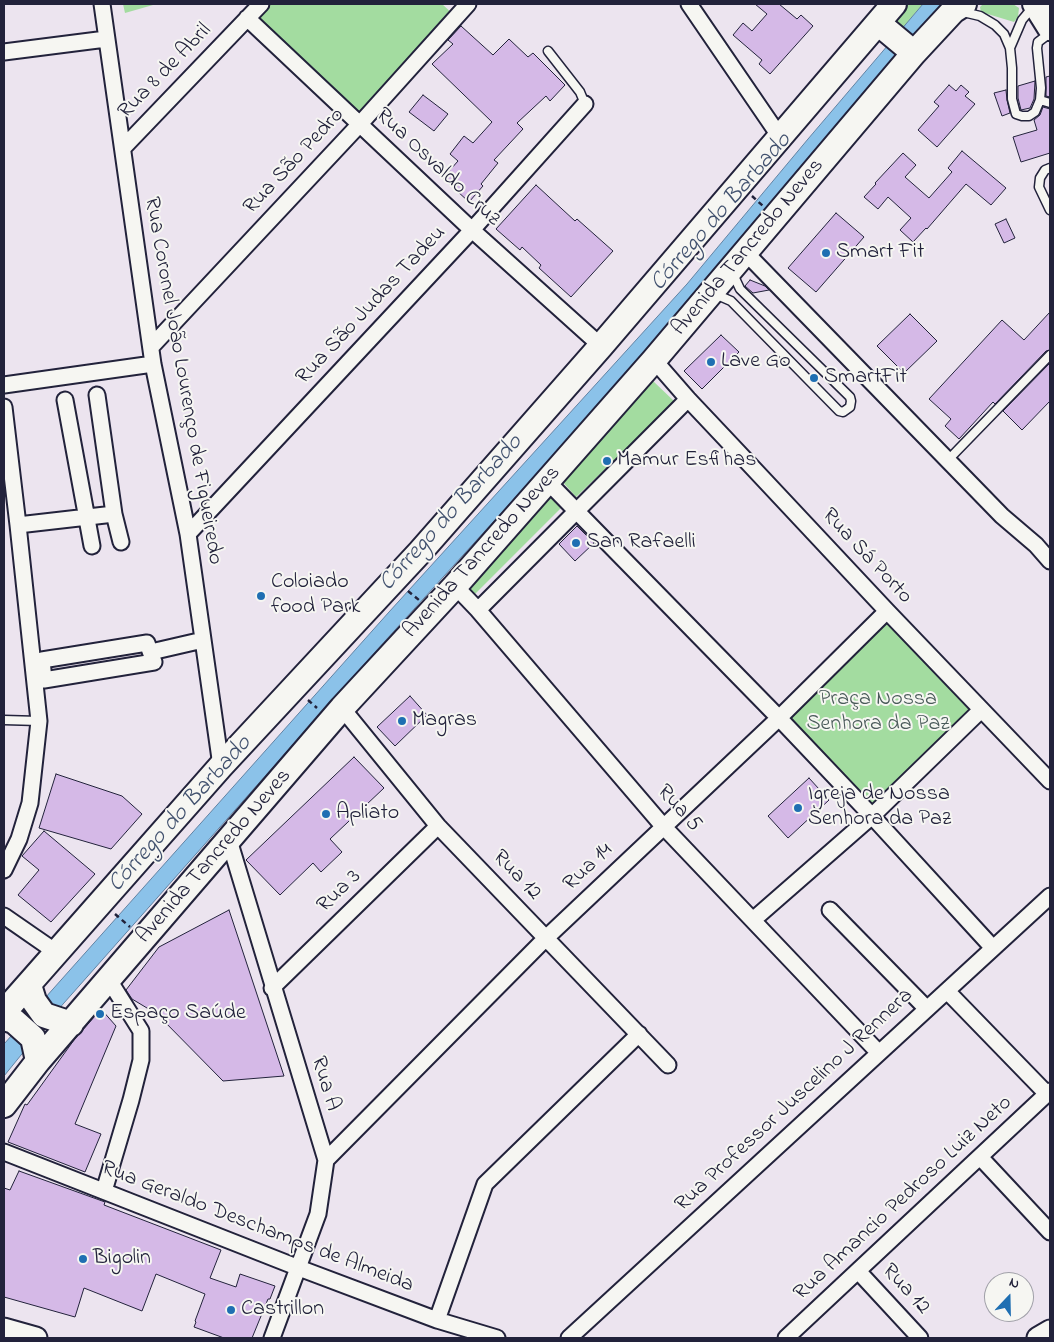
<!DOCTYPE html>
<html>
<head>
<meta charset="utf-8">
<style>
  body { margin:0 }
  #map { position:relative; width:1054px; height:1342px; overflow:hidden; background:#ece4ef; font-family:"Indie Flower",sans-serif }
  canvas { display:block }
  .frame { position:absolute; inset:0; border:5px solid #22223b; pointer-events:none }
  .north { position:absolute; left:984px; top:1272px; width:50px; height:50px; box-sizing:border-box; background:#f6f6f2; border:1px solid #a1a1a9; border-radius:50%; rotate:21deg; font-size:14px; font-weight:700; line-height:20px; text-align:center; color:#22223b }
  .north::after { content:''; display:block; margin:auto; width:18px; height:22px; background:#1f6fb2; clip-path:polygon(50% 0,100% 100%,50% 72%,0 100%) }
</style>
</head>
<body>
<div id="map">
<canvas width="1054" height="1342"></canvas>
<div class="frame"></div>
<div class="north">N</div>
</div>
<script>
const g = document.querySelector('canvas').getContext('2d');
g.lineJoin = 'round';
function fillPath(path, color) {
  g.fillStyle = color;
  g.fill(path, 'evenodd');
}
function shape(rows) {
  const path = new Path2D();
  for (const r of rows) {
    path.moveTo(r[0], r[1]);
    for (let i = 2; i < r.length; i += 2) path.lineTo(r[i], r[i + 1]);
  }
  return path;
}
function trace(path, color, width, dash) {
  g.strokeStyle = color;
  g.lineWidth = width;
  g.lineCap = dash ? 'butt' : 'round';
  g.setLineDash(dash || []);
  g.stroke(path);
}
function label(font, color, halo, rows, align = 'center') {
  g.font = font + ' "Indie Flower",sans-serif';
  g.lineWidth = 4;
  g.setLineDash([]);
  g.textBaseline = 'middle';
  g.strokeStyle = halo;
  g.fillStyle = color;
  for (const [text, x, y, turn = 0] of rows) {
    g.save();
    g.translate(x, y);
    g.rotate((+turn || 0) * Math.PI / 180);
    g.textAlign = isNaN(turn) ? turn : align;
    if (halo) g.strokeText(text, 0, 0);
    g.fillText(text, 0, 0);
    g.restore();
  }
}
const green = shape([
  [123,4,152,4,153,5,125,13],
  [271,4,442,4,454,15,360,117,256,21],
  [906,4,923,4,908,22,920,44,894,21,899,12],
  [983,4,1013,4,1019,8,1018,17,1014,22,981,12,980,7],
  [653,381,675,402,576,497,561,480],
  [548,486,564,505,473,596,463,585],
  [887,618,974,708,870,808,782,717]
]);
const water = shape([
  [923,4,948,4,632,369,375,652,56,1012,4,1076,4,1044,389,612,687,284,808,139,923,4]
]);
const building = shape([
  [755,4,779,4,797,19,801,15,813,26,770,74,759,64,762,60,733,35,743,23,752,31,767,14,755,4],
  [461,26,493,55,509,39,528,57,533,53,565,85,550,101,546,96,517,123,523,129,494,160,498,163,481,184,483,186,469,202,443,178,458,161,450,154,464,136,473,143,492,122,432,64,453,44,448,40,461,26],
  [1050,76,1050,97,1046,96,1046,77,1050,76],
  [1035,81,1034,99,1030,108,1021,110,1018,98,1018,86,1035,81],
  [949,85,956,91,961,85,969,92,965,96,975,104,937,147,918,130,939,106,934,102,949,85],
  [1006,90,1007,100,1010,113,1002,116,994,93,1006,90],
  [423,95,448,114,434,131,409,112,423,95],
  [1043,107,1050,109,1050,153,1021,162,1013,137,1037,130,1034,120,1040,115,1043,107],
  [962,151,1006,188,991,205,966,184,927,229,926,228,913,242,900,230,911,218,888,197,878,209,864,197,876,184,875,183,903,153,916,165,905,177,929,198,952,172,948,168,962,151],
  [536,185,575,221,577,219,613,251,571,297,539,268,541,265,522,247,520,250,496,229,536,185],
  [836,213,864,237,816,292,788,268,836,213],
  [1006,219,1015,238,1004,243,995,224,1006,219],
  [750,280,765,286,769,290,753,293,745,286,750,280],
  [1050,312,1050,350,1046,351,995,404,993,402,959,439,945,426,951,419,929,399,1002,320,1024,340,1050,312],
  [910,314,937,341,904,373,877,346,910,314],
  [721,335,739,352,702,389,684,371,721,335],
  [1050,363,1050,401,1022,430,1003,411,1050,363],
  [577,526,594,543,575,561,559,544,577,526],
  [410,696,427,715,395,746,377,727,410,696],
  [354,757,384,788,330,839,342,852,321,872,313,863,280,895,246,860,354,757],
  [56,774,122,796,142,814,111,849,39,828,56,774],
  [809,778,829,800,788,838,768,816,809,778],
  [44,831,95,874,51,922,18,895,39,870,22,856,44,831],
  [229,910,284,1076,223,1081,157,1014,132,999,126,990,159,947,229,910],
  [101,1009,116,1026,75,1124,101,1134,85,1172,8,1142,25,1104,27,1105,74,1040,101,1009],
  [19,1171,105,1202,104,1205,221,1250,210,1278,236,1287,240,1274,275,1286,270,1299,268,1299,252,1338,224,1338,194,1327,196,1322,195,1321,205,1294,156,1274,142,1311,84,1288,75,1317,4,1297,4,1188,10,1190,19,1171]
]);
const path = shape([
  [752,196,763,206],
  [408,591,419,600],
  [308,700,317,708],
  [115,914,130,927]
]);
const lane = shape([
  [963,12,980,16,995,25,1004,34,1010,48,1012,68,1012,99,1016,114,1022,116,1029,116,1035,112,1040,100,1041,88,1037,48,1038,42,1050,33],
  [1010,48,1022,20,1032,8],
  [548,51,580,92,585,104],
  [1040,100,1050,103],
  [1050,168,1045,170,1040,178,1039,187,1050,210],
  [715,294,731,301,839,411,843,412,850,407,851,401,850,397,740,289,733,274],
  [948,460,1050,355],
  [4,720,39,721]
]);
const street = shape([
  [102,4,153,364,188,534,221,766],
  [689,4,780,137],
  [247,18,472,230,601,346],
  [4,52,106,39],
  [123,148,261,4],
  [745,252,1002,516,1036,545,1050,561],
  [151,347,359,125,468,4],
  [654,360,688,399,738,452,887,611,1050,781],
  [4,385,153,364],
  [97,395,114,514,121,542],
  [65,400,92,546],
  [4,407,18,525,39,721,30,803,19,839,4,870],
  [548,482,779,718,872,816,993,948],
  [18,525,114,514],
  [188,534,472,230,585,104],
  [455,586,478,610,663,826,879,1053],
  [478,610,688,399],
  [147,643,154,662,44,680,42,660,147,643],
  [151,652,203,640],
  [342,708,438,826,668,1065],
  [229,840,326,1160,318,1214,272,1338],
  [830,910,927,1009],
  [4,916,56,952],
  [753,920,872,816,981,710],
  [272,988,438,826],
  [947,991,1047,1094],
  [4,1152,299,1268,437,1320,497,1338],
  [980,1157,1050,1232],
  [326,1160,546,938,779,718,887,611],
  [104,1191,131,1100,141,1060,141,1031,109,980],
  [858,1271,920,1338],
  [437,1320,485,1184,639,1034],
  [569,1338,1050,896],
  [786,1338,1050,1091]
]);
const secondary = shape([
  [4,1329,36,1338],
  [1038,1338,1050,1331]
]);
const primary = shape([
  [1035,4,1050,28],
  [878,23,914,53],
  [29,985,34,1001,44,1015,71,1024],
  [4,1012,221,766,420,552,601,346,894,4],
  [4,1018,14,1021,33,1038,38,1061],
  [4,1105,38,1061,342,708,455,586,654,360,914,53,953,11,964,4]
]);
const markers = [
  [826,253,5,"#1f6fb2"],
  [711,362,5,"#1f6fb2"],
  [814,378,5,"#1f6fb2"],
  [607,461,5,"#1f6fb2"],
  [576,543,5,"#1f6fb2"],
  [261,596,5,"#1f6fb2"],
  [402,721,5,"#1f6fb2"],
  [798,808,5,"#1f6fb2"],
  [326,814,5,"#1f6fb2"],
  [100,1014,5,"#1f6fb2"],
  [83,1259,5,"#1f6fb2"],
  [231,1310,5,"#1f6fb2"]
];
const streetNames = [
  ["Rua 8 de Abril",166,72,-46],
  ["Rua São Pedro",295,162,-47],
  ["Rua Osvaldo Cruz",437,168,43],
  ["Avenida Tancredo Neves",749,248,-50],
  ["Rua São Judas Tadeu",372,306,-47],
  ["Rua Coronel João Lourenço de Figueiredo",182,381,80],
  ["Avenida Tancredo Neves",483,553,-48],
  ["Rua Sá Porto",866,557,47],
  ["Rua 5",678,809,48],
  ["Avenida Tancredo Neves",215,857,-49],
  ["Rua 14",589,868,-44],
  ["Rua 12",516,876,46],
  ["Rua 3",340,892,-44],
  ["Rua A",324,1084,73],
  ["Rua Professor Juscelino J Rennera",795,1101,-43],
  ["Rua Amancio Pedroso Luiz Neto",904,1199,-43],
  ["Rua Geraldo Deschamps de Almeida",257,1228,21],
  ["Rua 12",905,1290,47]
];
const poiNames = [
  ["Smart Fit",836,253],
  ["Lave Go",721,362],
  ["SmartFit",824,378],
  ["Mamur Esfihas",617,461],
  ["San Rafaelli",586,543],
  ["Coloiado",271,583],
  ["food Park",271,608],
  ["Magras",412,721],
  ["Igreja de Nossa",808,795],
  ["Senhora da Paz",808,820],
  ["Apliato",336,814],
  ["Espaço Saúde",110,1014],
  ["Bigolin",93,1259],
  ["Castrillon",241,1310]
];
const parkNames = [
  ["Praça Nossa",878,700],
  ["Senhora da Paz",878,725]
];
const waterNames = [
  ["Córrego do Barbado",722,213,-49],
  ["Córrego do Barbado",452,514,-48],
  ["Córrego do Barbado",181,815,-48]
];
fillPath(green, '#a3dca0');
fillPath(water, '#8bc2e9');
trace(water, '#6182a3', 1);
fillPath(building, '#d5b9e7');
trace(building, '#22223b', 1);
trace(lane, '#22223b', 11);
trace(street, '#22223b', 19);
trace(secondary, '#22223b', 25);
trace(primary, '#22223b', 28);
trace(path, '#22223b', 2.5, [5, 4]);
trace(lane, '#f6f6f2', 8);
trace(street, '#f6f6f2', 15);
trace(secondary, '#f6f6f2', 21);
trace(primary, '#f6f6f2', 24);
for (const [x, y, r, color] of markers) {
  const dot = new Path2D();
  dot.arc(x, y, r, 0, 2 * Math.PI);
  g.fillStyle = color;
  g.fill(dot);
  trace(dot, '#f6f6f2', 2);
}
label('22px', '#22223b', '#f6f6f2', streetNames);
label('22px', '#22223b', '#f6f6f2', poiNames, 'left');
label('22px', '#495a59', '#f6f6f2', parkNames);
label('italic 24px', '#42526f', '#f6f6f2', waterNames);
</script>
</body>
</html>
